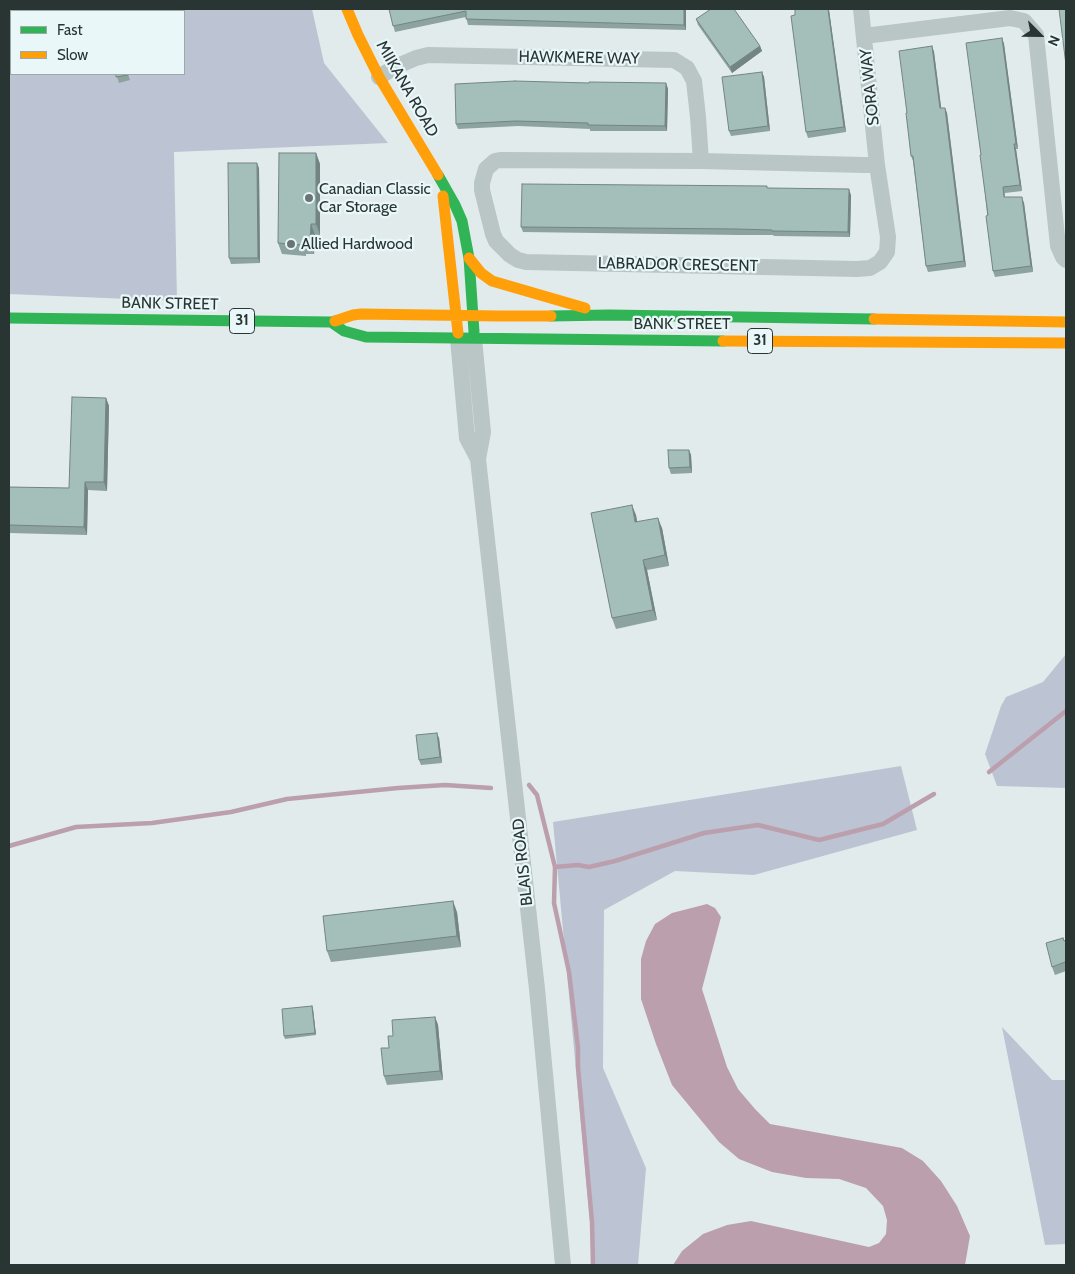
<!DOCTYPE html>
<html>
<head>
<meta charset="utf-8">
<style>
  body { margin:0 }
  #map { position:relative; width:1075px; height:1274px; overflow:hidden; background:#e1ebec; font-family:Cabin,sans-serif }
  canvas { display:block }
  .frame { position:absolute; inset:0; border:10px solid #293533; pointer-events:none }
  .legend { position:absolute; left:10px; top:10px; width:175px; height:65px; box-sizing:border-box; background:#e9f7f8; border:1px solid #9ca9a9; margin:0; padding:6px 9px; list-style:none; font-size:15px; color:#293533 }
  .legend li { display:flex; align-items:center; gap:10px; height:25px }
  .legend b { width:25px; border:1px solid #9ca9a9 }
  .north { position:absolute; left:1015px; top:10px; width:50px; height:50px; -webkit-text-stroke:4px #e9f7f8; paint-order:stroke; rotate:113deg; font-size:14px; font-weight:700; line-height:20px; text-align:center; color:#293533 }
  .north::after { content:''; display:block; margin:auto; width:18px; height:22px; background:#293533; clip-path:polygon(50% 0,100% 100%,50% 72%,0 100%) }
</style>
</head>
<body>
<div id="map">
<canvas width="1075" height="1274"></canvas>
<div class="frame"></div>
<ul class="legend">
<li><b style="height:6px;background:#30b455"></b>Fast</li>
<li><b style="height:6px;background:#ff9f0a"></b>Slow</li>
</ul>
<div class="north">N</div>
</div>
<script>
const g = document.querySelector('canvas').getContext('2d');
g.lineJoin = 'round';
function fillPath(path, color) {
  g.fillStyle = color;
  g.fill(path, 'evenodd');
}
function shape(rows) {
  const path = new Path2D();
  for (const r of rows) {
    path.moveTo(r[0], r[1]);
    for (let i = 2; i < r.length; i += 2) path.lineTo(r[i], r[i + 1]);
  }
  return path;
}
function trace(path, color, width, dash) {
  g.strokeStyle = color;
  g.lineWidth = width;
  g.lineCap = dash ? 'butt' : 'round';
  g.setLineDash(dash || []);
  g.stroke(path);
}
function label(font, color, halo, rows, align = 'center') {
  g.font = font + ' Cabin,sans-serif';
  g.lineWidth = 4.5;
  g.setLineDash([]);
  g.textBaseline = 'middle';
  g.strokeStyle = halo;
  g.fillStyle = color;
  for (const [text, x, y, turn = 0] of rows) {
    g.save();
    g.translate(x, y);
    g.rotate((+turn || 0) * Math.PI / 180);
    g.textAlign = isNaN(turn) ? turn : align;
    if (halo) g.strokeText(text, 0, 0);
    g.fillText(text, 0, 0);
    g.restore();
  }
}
const green = shape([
  [9,9,312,9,324,63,388,143,174,152,177,301,9,294],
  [11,11,184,11,184,74,11,74],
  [1066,654,1066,788,997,786,985,754,1001,706,1006,697,1043,682],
  [901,766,917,830,754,875,675,871,604,910,603,1068,646,1168,638,1265,594,1265,553,822],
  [1002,1027,1052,1080,1066,1080,1066,1244,1045,1245]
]);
const water = shape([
  [707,904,715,908,721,917,702,989,727,1067,738,1089,755,1109,770,1124,902,1148,923,1161,941,1181,957,1206,970,1236,965,1265,673,1265,682,1251,703,1234,727,1225,751,1221,869,1247,879,1243,886,1234,887,1220,883,1206,866,1188,839,1179,806,1178,772,1172,739,1159,719,1142,672,1085,656,1044,641,999,641,959,646,941,655,924,672,913]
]);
const stream = shape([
  [989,772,1066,711],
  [529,785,537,795,555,867,554,903,569,972,578,1048,578,1067,592,1222,593,1265],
  [9,846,76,827,152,823,231,812,287,799,398,788,445,785,491,788],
  [555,867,578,865,589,867,615,861,704,833,758,825,819,840,883,824,934,794]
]);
const street = shape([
  [861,9,877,165,888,237,887,252,880,262,870,268,857,269,526,262,518,260,510,255,496,241,493,234,482,190,482,183,486,169,495,161,500,160,701,161,864,165,877,165],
  [864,36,1010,18,1024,21,1036,35,1058,246,1063,257,1066,260],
  [379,77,395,67,416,58,428,55,674,60,687,68,694,81,698,117,701,161],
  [458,339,467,438,478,459],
  [474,339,483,432,478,459,537,989,563,1265]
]);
const fast = shape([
  [438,175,455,205,462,221,469,258,474,332],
  [551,316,609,315,874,319],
  [9,318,331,322,335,321],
  [331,322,344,331,366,337,723,341]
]);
const slow = shape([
  [347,9,358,35,379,77,438,175],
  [443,196,458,333],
  [469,258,481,273,492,281,585,308],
  [874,319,1066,322],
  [335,321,353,315,361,314,499,316,551,316],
  [723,341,1066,343]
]);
const wall = shape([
  [389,9,686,9,686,30,468,25,466,17,395,32],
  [795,9,830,9,830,10,829,10,846,132,808,138,806,132],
  [696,19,760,46,762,51,732,73,698,25],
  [1002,38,1004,44,1018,149,1016,149,1022,191,1005,193,1005,197,1024,203,1033,272,995,277,993,271,981,155],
  [932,46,934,52,941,108,945,108,947,113,966,267,928,272,926,266,913,161,911,156,907,113],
  [762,72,764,77,770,131,731,136,729,131],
  [116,74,128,74,130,80,119,83],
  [589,83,666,83,668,89,667,131,590,131,590,129,518,126,458,129,456,124],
  [316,153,320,164,320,235,315,235,314,254,306,254,306,256,282,254,278,243],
  [259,168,260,263,231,264,229,258],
  [768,188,851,195,850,237,774,236,773,235,738,235,523,232,521,227],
  [106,398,109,406,107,491,88,490,87,535,9,533,9,487,69,488],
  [689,450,691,455,692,473,671,474,669,468],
  [636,515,637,522,662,528,669,566,647,570,657,620,616,629,612,618],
  [439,738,442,763,421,765,419,760],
  [457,912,461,947,331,962,327,951],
  [1066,940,1066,971,1055,975,1052,967,1064,941],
  [312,1006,313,1009,316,1035,285,1039,284,1036],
  [435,1017,438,1025,443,1080,387,1085,384,1076,389,1048,393,1036]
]);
const shadedWall = shape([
  [684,9,686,9,686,30,684,25],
  [828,9,829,9,829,10,846,132,844,127],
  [1002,38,1004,44,1018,149,1016,144],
  [760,46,762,51,732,73,730,67],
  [932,46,934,52,942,114,940,108],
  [762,72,764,77,770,131,768,126],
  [666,83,668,89,667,131,665,126],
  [945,108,947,113,966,267,964,261],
  [1014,144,1016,149,1022,191,1020,185],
  [316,153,320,164,320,235,316,224],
  [257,163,259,168,260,263,258,258],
  [849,189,851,195,850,237,848,232],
  [1022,197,1024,203,1033,272,1031,266],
  [311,224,315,235,314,254,310,243],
  [106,398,109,406,107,491,104,482],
  [689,450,691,455,692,473,690,467],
  [85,482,88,490,87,535,84,527],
  [632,505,636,515,639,533,635,522],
  [658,518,662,528,669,566,665,555],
  [643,560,647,570,657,620,653,610],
  [437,733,439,738,442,763,440,757],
  [453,901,457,912,461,947,457,936],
  [312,1006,313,1009,316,1035,315,1033],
  [435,1017,438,1025,443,1080,440,1071]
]);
const building = shape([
  [389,9,684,9,684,25,466,19,466,11,393,26,389,9],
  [711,9,734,9,760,46,730,67,696,19,711,9],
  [795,9,828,9,844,127,806,132,791,16,795,15,795,9],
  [1059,9,1066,9,1066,65,1059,9],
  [1002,38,1016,144,1014,144,1020,185,1003,187,1004,197,1022,197,1031,266,993,271,986,216,988,215,980,155,981,155,966,43,1002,38],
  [932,46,940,108,945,108,964,261,926,266,913,156,911,156,906,113,907,113,899,51,932,46],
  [762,72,768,126,729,131,722,77,762,72],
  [116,74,128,74,128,75,116,77,116,74],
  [515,81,589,83,589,82,666,83,665,126,588,125,588,123,516,121,456,124,455,84,515,81],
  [279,153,316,153,316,224,311,224,310,243,302,243,302,245,278,243,279,153],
  [228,163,257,163,258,258,229,258,228,163],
  [522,184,767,186,767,188,849,189,848,232,772,231,772,230,736,229,521,227,522,184],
  [72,397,106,398,104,482,85,482,84,527,9,525,9,487,69,488,72,397],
  [668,450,689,450,690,467,669,468,668,450],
  [632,505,635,522,658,518,665,555,643,560,653,610,612,618,591,513,632,505],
  [437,733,440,757,419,760,416,735,437,733],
  [453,901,457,936,327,951,323,916,453,901],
  [1063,938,1064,941,1066,940,1066,965,1065,962,1052,967,1046,943,1063,938],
  [312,1006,315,1033,284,1036,282,1009,312,1006],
  [435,1017,440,1071,384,1076,381,1048,389,1048,388,1036,393,1036,392,1020,435,1017]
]);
const markers = [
  [309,198,5,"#697574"],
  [291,244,5,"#697574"]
];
const shields = [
  [242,321,25],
  [760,341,25]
];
const shieldNames = [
  ["31",242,321],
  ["31",760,341]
];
const streetNames = [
  ["HAWKMERE WAY",579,58,1],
  ["SORA WAY",870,87,-96],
  ["MIIKANA ROAD",407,89,60],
  ["LABRADOR CRESCENT",678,265,1],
  ["BANK STREET",170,304,1],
  ["BANK STREET",682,324],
  ["BLAIS ROAD",523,862,-96]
];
const poiNames = [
  ["Canadian Classic",319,189],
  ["Car Storage",319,207],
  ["Allied Hardwood",301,244]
];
fillPath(green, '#bcc3d3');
fillPath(water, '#bb9fad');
trace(stream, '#bb9fad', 4.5);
trace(street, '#bac5c5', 16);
trace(fast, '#30b455', 11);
trace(slow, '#ff9f0a', 11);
fillPath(wall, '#8da39f');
fillPath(shadedWall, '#738582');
fillPath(building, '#a4beb9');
trace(building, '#738582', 1);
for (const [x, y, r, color] of markers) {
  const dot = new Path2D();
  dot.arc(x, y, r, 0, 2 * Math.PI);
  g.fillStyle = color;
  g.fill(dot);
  trace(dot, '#e9f7f8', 2);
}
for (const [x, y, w] of shields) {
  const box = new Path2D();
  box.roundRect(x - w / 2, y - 12.5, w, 25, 4);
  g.fillStyle = '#e9f7f8';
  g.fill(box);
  trace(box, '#293533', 1);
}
label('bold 15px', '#293533', null, shieldNames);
label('16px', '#293533', '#e9f7f8', streetNames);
label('16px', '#293533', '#e9f7f8', poiNames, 'left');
</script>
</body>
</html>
